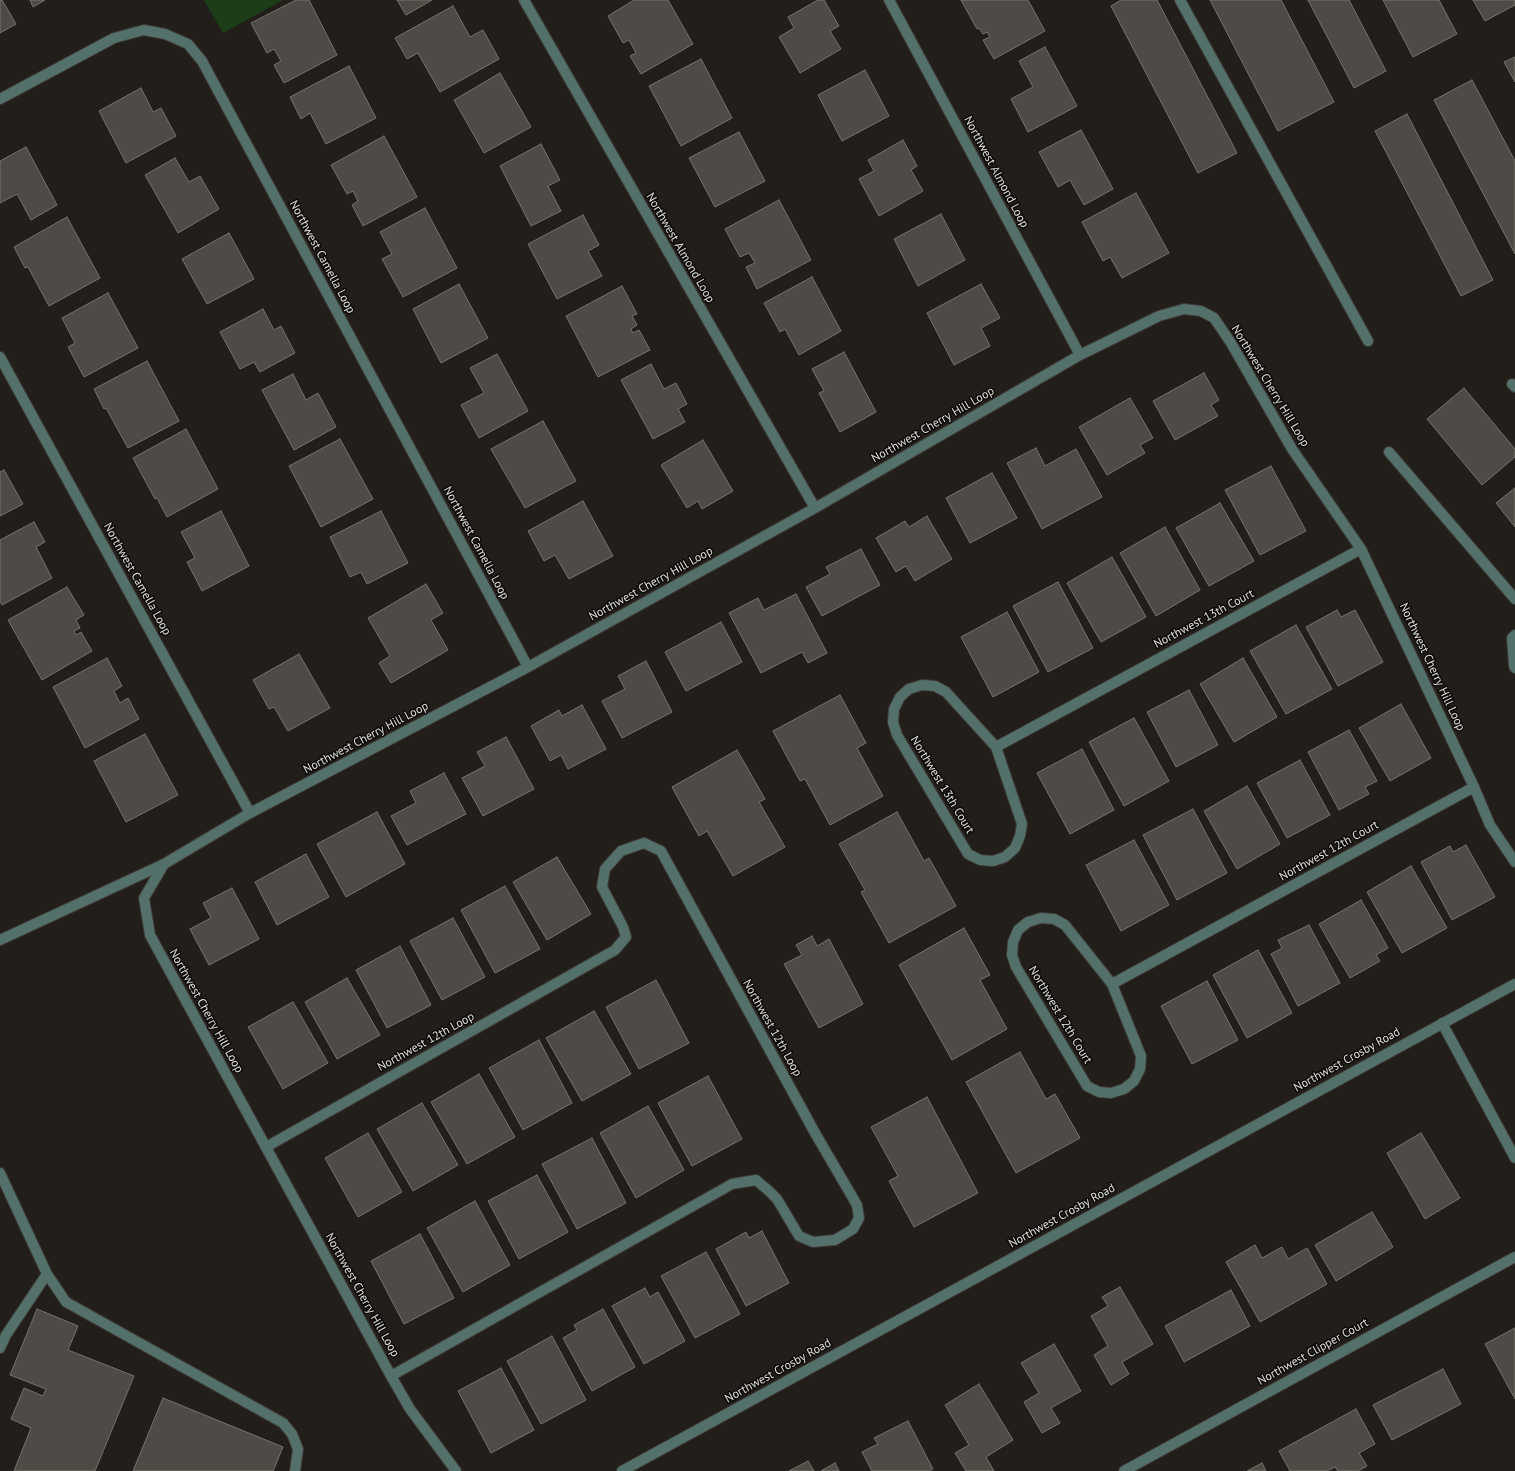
<!DOCTYPE html>
<html>
<head>
<meta charset="utf-8">
<style>
  body { margin:0 }
  canvas { display:block; background:#221e1a }
</style>
</head>
<body>
<canvas width="1515" height="1471"></canvas>
<script>
const g = document.querySelector('canvas').getContext('2d');
g.lineJoin = 'round';
function fillPath(path, color) {
  g.fillStyle = color;
  g.fill(path, 'evenodd');
}
function shape(rows) {
  const path = new Path2D();
  for (const r of rows) {
    path.moveTo(r[0], r[1]);
    for (let i = 2; i < r.length; i += 2) path.lineTo(r[i], r[i + 1]);
  }
  return path;
}
function trace(path, color, width, dash) {
  g.strokeStyle = color;
  g.lineWidth = width;
  g.lineCap = dash ? 'butt' : 'round';
  g.setLineDash(dash || []);
  g.stroke(path);
}
function label(font, color, halo, rows, align = 'center') {
  g.font = font + ' "PT Sans",sans-serif';
  g.lineWidth = 3;
  g.setLineDash([]);
  g.textBaseline = 'middle';
  g.strokeStyle = halo;
  g.fillStyle = color;
  for (const [text, x, y, turn = 0] of rows) {
    g.save();
    g.translate(x, y);
    g.rotate((+turn || 0) * Math.PI / 180);
    g.textAlign = isNaN(turn) ? turn : align;
    if (halo) g.strokeText(text, 0, 0);
    g.fillText(text, 0, 0);
    g.restore();
  }
}
const green = shape([
  [204,0,283,0,223,33]
]);
const building = shape([
  [0,0,2,0,16,24,0,33,0,0],
  [30,0,45,0,33,7,30,0],
  [296,0,309,0,337,55,284,83,274,65,281,61,274,49,267,53,251,23,296,0],
  [397,0,432,0,406,15,397,0],
  [634,0,668,0,693,44,641,74,630,56,636,53,629,40,623,43,608,16,634,0],
  [818,0,824,0,839,26,830,31,841,49,800,73,779,37,794,28,788,17,818,0],
  [961,0,1028,0,1045,31,994,59,983,40,990,37,987,32,983,34,979,28,977,29,961,0],
  [1121,0,1157,0,1237,153,1198,173,1111,6,1121,0],
  [1210,0,1281,0,1334,102,1278,131,1210,0],
  [1308,0,1349,0,1386,71,1354,88,1308,0],
  [1383,0,1439,0,1457,34,1413,57,1383,0],
  [1473,0,1515,0,1515,5,1485,21,1473,0],
  [453,6,470,37,483,30,499,59,440,92,418,53,407,59,395,38,453,6],
  [1045,47,1077,106,1028,132,1011,99,1033,87,1019,61,1045,47],
  [1515,57,1515,82,1504,62,1515,57],
  [701,59,732,118,681,146,649,86,701,59],
  [349,66,376,118,326,144,310,113,301,119,290,97,349,66],
  [865,70,889,116,842,141,818,95,865,70],
  [500,73,531,127,484,153,454,100,500,73],
  [1472,80,1515,161,1515,254,1434,100,1472,80],
  [141,88,153,112,161,108,176,136,126,163,99,111,141,88],
  [1407,114,1493,280,1461,296,1375,131,1407,114],
  [1081,130,1113,189,1084,205,1070,180,1058,187,1039,152,1081,130],
  [739,132,765,181,715,207,689,158,739,132],
  [384,136,417,197,363,226,352,205,358,201,353,191,347,194,331,165,384,136],
  [903,140,917,166,911,170,923,191,879,216,859,179,874,171,868,160,903,140],
  [541,144,560,180,548,186,561,211,531,226,500,166,541,144],
  [26,147,57,205,31,220,17,194,0,203,0,161,26,147],
  [175,158,189,182,200,176,219,209,178,233,145,175,175,158],
  [1136,193,1169,253,1122,278,1110,257,1103,261,1082,222,1136,193],
  [779,200,811,260,757,289,746,267,755,263,749,253,740,257,725,229,779,200],
  [425,208,457,268,403,297,382,259,392,254,380,232,425,208],
  [941,214,965,260,918,286,894,239,941,214],
  [583,215,599,245,588,251,602,276,557,299,528,244,583,215],
  [67,217,100,278,49,306,28,267,25,268,14,247,67,217],
  [229,233,254,279,207,304,182,259,229,233],
  [812,277,841,331,799,355,785,329,780,332,764,303,812,277],
  [459,284,488,338,441,363,413,309,459,284],
  [981,284,1000,318,981,328,990,346,954,365,927,313,981,284],
  [622,286,637,314,632,316,637,325,631,329,633,333,639,330,650,350,598,377,566,316,622,286],
  [108,293,138,348,84,377,68,347,75,343,62,318,108,293],
  [263,309,274,330,281,326,295,353,260,372,254,362,240,369,220,332,263,309],
  [844,352,876,412,840,432,819,393,824,391,812,369,844,352],
  [497,354,528,411,479,438,461,405,484,393,470,368,497,354],
  [147,361,179,421,128,448,106,408,104,409,94,389,147,361],
  [651,364,664,389,676,383,687,404,678,409,685,422,653,439,621,380,651,364],
  [1204,373,1219,400,1211,405,1218,416,1175,440,1153,401,1204,373],
  [293,374,306,400,318,393,336,427,294,450,262,390,293,374],
  [1464,388,1515,449,1515,457,1482,485,1427,419,1464,388],
  [1130,398,1153,438,1140,445,1145,453,1107,475,1079,427,1130,398],
  [543,421,576,481,525,508,491,449,543,421],
  [186,429,218,489,167,517,157,498,155,499,133,458,186,429],
  [340,439,373,499,321,527,289,466,340,439],
  [703,440,733,491,702,509,698,501,687,508,661,465,703,440],
  [1036,448,1045,466,1076,449,1102,497,1042,529,1007,463,1036,448],
  [1271,466,1306,531,1260,555,1225,490,1271,466],
  [4,470,23,504,0,516,0,472,4,470],
  [992,473,1017,518,970,543,946,498,992,473],
  [1515,488,1515,527,1496,503,1515,488],
  [583,501,613,556,569,579,555,555,544,561,528,531,583,501],
  [1220,503,1254,561,1209,586,1176,528,1220,503],
  [221,511,249,566,202,591,187,562,195,558,181,532,221,511],
  [381,511,408,563,367,584,361,572,350,577,330,537,381,511],
  [927,516,952,559,915,581,906,566,896,572,876,538,905,521,909,527,927,516],
  [34,522,45,542,36,547,52,578,2,605,0,601,0,540,34,522],
  [1165,527,1200,590,1156,616,1120,553,1165,527],
  [861,549,880,585,822,616,806,587,830,574,826,567,861,549],
  [1112,557,1146,617,1101,642,1067,583,1112,557],
  [1058,582,1093,648,1048,672,1013,606,1058,582],
  [426,584,443,613,431,620,448,650,391,683,379,663,390,656,368,618,426,584],
  [67,587,84,615,76,620,80,628,74,631,76,635,81,632,92,651,42,680,8,620,67,587],
  [796,594,827,653,808,663,802,652,761,673,729,613,758,598,764,610,796,594],
  [1337,610,1341,617,1355,610,1383,662,1338,686,1306,627,1337,610],
  [1007,612,1039,672,993,697,961,637,1007,612],
  [721,622,742,662,686,691,665,652,721,622],
  [1296,625,1332,689,1286,714,1250,651,1296,625],
  [299,654,330,708,288,731,274,707,269,709,253,680,299,654],
  [107,658,122,686,114,691,120,703,128,698,139,719,85,748,53,687,107,658],
  [1243,658,1277,717,1234,742,1200,684,1243,658],
  [646,661,672,712,622,738,602,701,625,689,618,676,646,661],
  [1189,690,1218,745,1176,767,1147,712,1189,690],
  [840,695,866,743,857,748,883,796,830,825,805,779,800,781,773,731,840,695],
  [1401,704,1431,758,1390,781,1359,728,1401,704],
  [582,705,606,749,568,769,561,755,550,761,531,726,559,710,562,716,582,705],
  [1134,718,1169,781,1124,806,1089,742,1134,718],
  [1349,730,1377,781,1365,787,1369,794,1339,810,1308,752,1349,730],
  [145,734,178,795,126,822,94,761,145,734],
  [506,737,534,789,483,816,462,778,485,766,477,752,506,737],
  [1082,749,1114,810,1070,834,1037,773,1082,749],
  [737,750,765,799,759,802,785,847,733,876,707,831,699,836,672,787,737,750],
  [1300,760,1330,815,1287,838,1257,783,1300,760],
  [444,773,466,814,407,845,391,816,416,803,410,791,444,773],
  [1247,786,1280,844,1237,869,1204,811,1247,786],
  [1193,809,1227,873,1177,900,1143,835,1193,809],
  [377,812,405,864,346,897,317,844,377,812],
  [897,812,924,861,929,858,956,906,889,943,861,892,865,890,839,844,897,812],
  [1134,840,1169,905,1121,931,1086,865,1134,840],
  [1466,845,1495,897,1452,920,1421,862,1450,846,1453,852,1466,845],
  [306,854,329,897,277,925,255,882,306,854],
  [557,857,591,914,547,940,513,882,557,857],
  [1411,866,1447,928,1402,953,1367,892,1411,866],
  [505,886,540,949,495,973,461,910,505,886],
  [232,888,259,939,209,965,190,929,211,918,203,903,232,888],
  [1361,900,1388,948,1376,955,1380,961,1350,978,1319,924,1361,900],
  [453,918,485,977,442,1000,410,941,453,918],
  [1309,925,1340,983,1298,1006,1271,954,1282,948,1278,940,1309,925],
  [964,928,990,975,980,980,1007,1029,952,1060,899,965,964,928],
  [812,936,817,946,829,939,863,1004,819,1028,784,964,802,955,796,945,812,936],
  [400,946,431,1005,387,1028,356,970,400,946],
  [1258,950,1292,1013,1247,1038,1213,975,1258,950],
  [347,978,380,1035,337,1059,305,1002,347,978],
  [656,980,689,1043,639,1069,606,1007,656,980],
  [1207,981,1238,1040,1192,1064,1161,1006,1207,981],
  [293,1002,328,1063,283,1089,248,1027,293,1002],
  [594,1011,631,1074,582,1101,546,1038,594,1011],
  [539,1040,572,1103,523,1130,489,1068,539,1040],
  [1020,1052,1046,1099,1055,1094,1080,1138,1016,1173,966,1082,1020,1052],
  [479,1074,515,1137,467,1164,431,1102,479,1074],
  [708,1076,742,1139,692,1166,658,1103,708,1076],
  [927,1097,978,1193,914,1227,889,1181,898,1176,871,1127,927,1097],
  [422,1103,458,1165,413,1191,377,1129,422,1103],
  [648,1106,684,1170,636,1198,600,1133,648,1106],
  [368,1133,402,1192,358,1217,325,1158,368,1133],
  [1421,1133,1460,1198,1425,1219,1387,1153,1421,1133],
  [592,1138,626,1203,577,1229,542,1164,592,1138],
  [537,1175,568,1232,519,1259,488,1201,537,1175],
  [475,1201,510,1265,463,1292,427,1228,475,1201],
  [1372,1212,1393,1247,1336,1281,1315,1245,1372,1212],
  [762,1231,789,1283,746,1306,716,1249,746,1232,749,1238,762,1231],
  [420,1234,454,1298,404,1324,371,1261,420,1234],
  [1255,1245,1262,1258,1282,1247,1288,1259,1307,1248,1327,1284,1260,1322,1226,1262,1255,1245],
  [706,1252,740,1314,695,1338,661,1276,706,1252],
  [1120,1287,1153,1344,1122,1362,1129,1374,1111,1385,1094,1355,1108,1346,1091,1316,1108,1306,1102,1297,1120,1287],
  [645,1288,650,1297,658,1292,685,1341,644,1364,612,1306,645,1288],
  [1231,1290,1250,1326,1184,1362,1165,1326,1231,1290],
  [37,1309,78,1326,68,1350,134,1376,95,1471,14,1471,31,1428,11,1419,24,1388,43,1396,46,1389,10,1375,37,1309],
  [603,1309,635,1367,592,1391,563,1338,577,1330,574,1325,603,1309],
  [1515,1328,1515,1399,1485,1344,1515,1328],
  [552,1336,586,1400,541,1424,507,1361,552,1336],
  [1054,1344,1081,1391,1051,1408,1060,1423,1042,1433,1024,1402,1039,1393,1021,1363,1054,1344],
  [501,1368,534,1430,491,1453,458,1391,501,1368],
  [1443,1369,1461,1404,1392,1440,1373,1405,1443,1369],
  [979,1384,1013,1440,986,1457,994,1471,966,1471,955,1453,969,1445,945,1405,979,1384],
  [163,1398,283,1447,273,1471,133,1471,163,1398],
  [1356,1409,1375,1444,1359,1453,1367,1466,1358,1471,1338,1471,1335,1467,1327,1471,1290,1471,1279,1451,1356,1409],
  [908,1421,933,1469,929,1471,872,1471,862,1452,878,1444,874,1438,908,1421],
  [808,1461,814,1471,789,1471,808,1461],
  [835,1463,839,1471,821,1471,835,1463],
  [1262,1463,1266,1471,1247,1471,1262,1463]
]);
const minor = shape([
  [524,0,815,508],
  [889,0,1080,355],
  [1180,0,1368,341],
  [0,99,114,38,144,30,165,34,188,44,202,61,528,667],
  [0,357,250,813],
  [1512,384,1515,387],
  [1389,452,1515,599],
  [1515,635,1512,638,1514,666,1515,668],
  [922,685,935,686,946,692,996,747,1022,824,1020,836,1015,848,1005,857,993,861,980,860,968,854,897,735,893,722,894,709,900,697,909,689,922,685],
  [996,747,1361,549],
  [1041,918,1054,919,1065,925,1112,984,1141,1056,1140,1069,1134,1081,1124,1089,1111,1093,1099,1092,1087,1086,1016,967,1012,955,1013,942,1018,930,1028,922,1041,918],
  [0,940,164,864],
  [1112,984,1474,787],
  [1442,1023,1515,1158],
  [266,1147,615,950,626,937,623,927,602,887,605,869,621,851,644,843,661,851,815,1133,857,1205,859,1218,853,1229,835,1240,813,1242,799,1236,777,1199,769,1191,756,1180,732,1184,391,1376],
  [0,1173,47,1274,66,1302,283,1423,292,1434,298,1449,295,1471],
  [0,1348,6,1335,47,1274],
  [456,1471,410,1409,391,1376,150,935,144,898,164,864,250,813,528,667,815,508,1080,355,1159,316,1184,309,1201,311,1214,318,1231,343,1292,449,1361,549,1474,787,1490,825,1515,862],
  [622,1471,1515,984],
  [1124,1471,1515,1257]
]);
const streetNames = [
  ["Northwest Almond Loop",996,172,62],
  ["Northwest Almond Loop",680,248,60],
  ["Northwest Camella Loop",322,257,62],
  ["Northwest Cherry Hill Loop",1270,386,59],
  ["Northwest Cherry Hill Loop",933,425,-30],
  ["Northwest Camella Loop",476,543,62],
  ["Northwest Camella Loop",137,579,61],
  ["Northwest Cherry Hill Loop",651,584,-29],
  ["Northwest 13th Court",1204,619,-28],
  ["Northwest Cherry Hill Loop",1432,667,65],
  ["Northwest Cherry Hill Loop",366,738,-28],
  ["Northwest 13th Court",942,785,59],
  ["Northwest 12th Court",1329,851,-29],
  ["Northwest Cherry Hill Loop",206,1011,61],
  ["Northwest 12th Court",1060,1015,59],
  ["Northwest 12th Loop",772,1028,61],
  ["Northwest 12th Loop",426,1042,-29],
  ["Northwest Crosby Road",1347,1060,-29],
  ["Northwest Crosby Road",1062,1216,-29],
  ["Northwest Cherry Hill Loop",362,1295,61],
  ["Northwest Clipper Court",1313,1352,-29],
  ["Northwest Crosby Road",778,1371,-29]
];
fillPath(green, '#1d3d18');
fillPath(building, '#4e4a45');
trace(building, '#77726d', 1);
trace(minor, '#3d3935', 12);
trace(minor, '#54706b', 10);
label('12px', '#e1dfdb', '#0a0907', streetNames);
</script>
</body>
</html>
